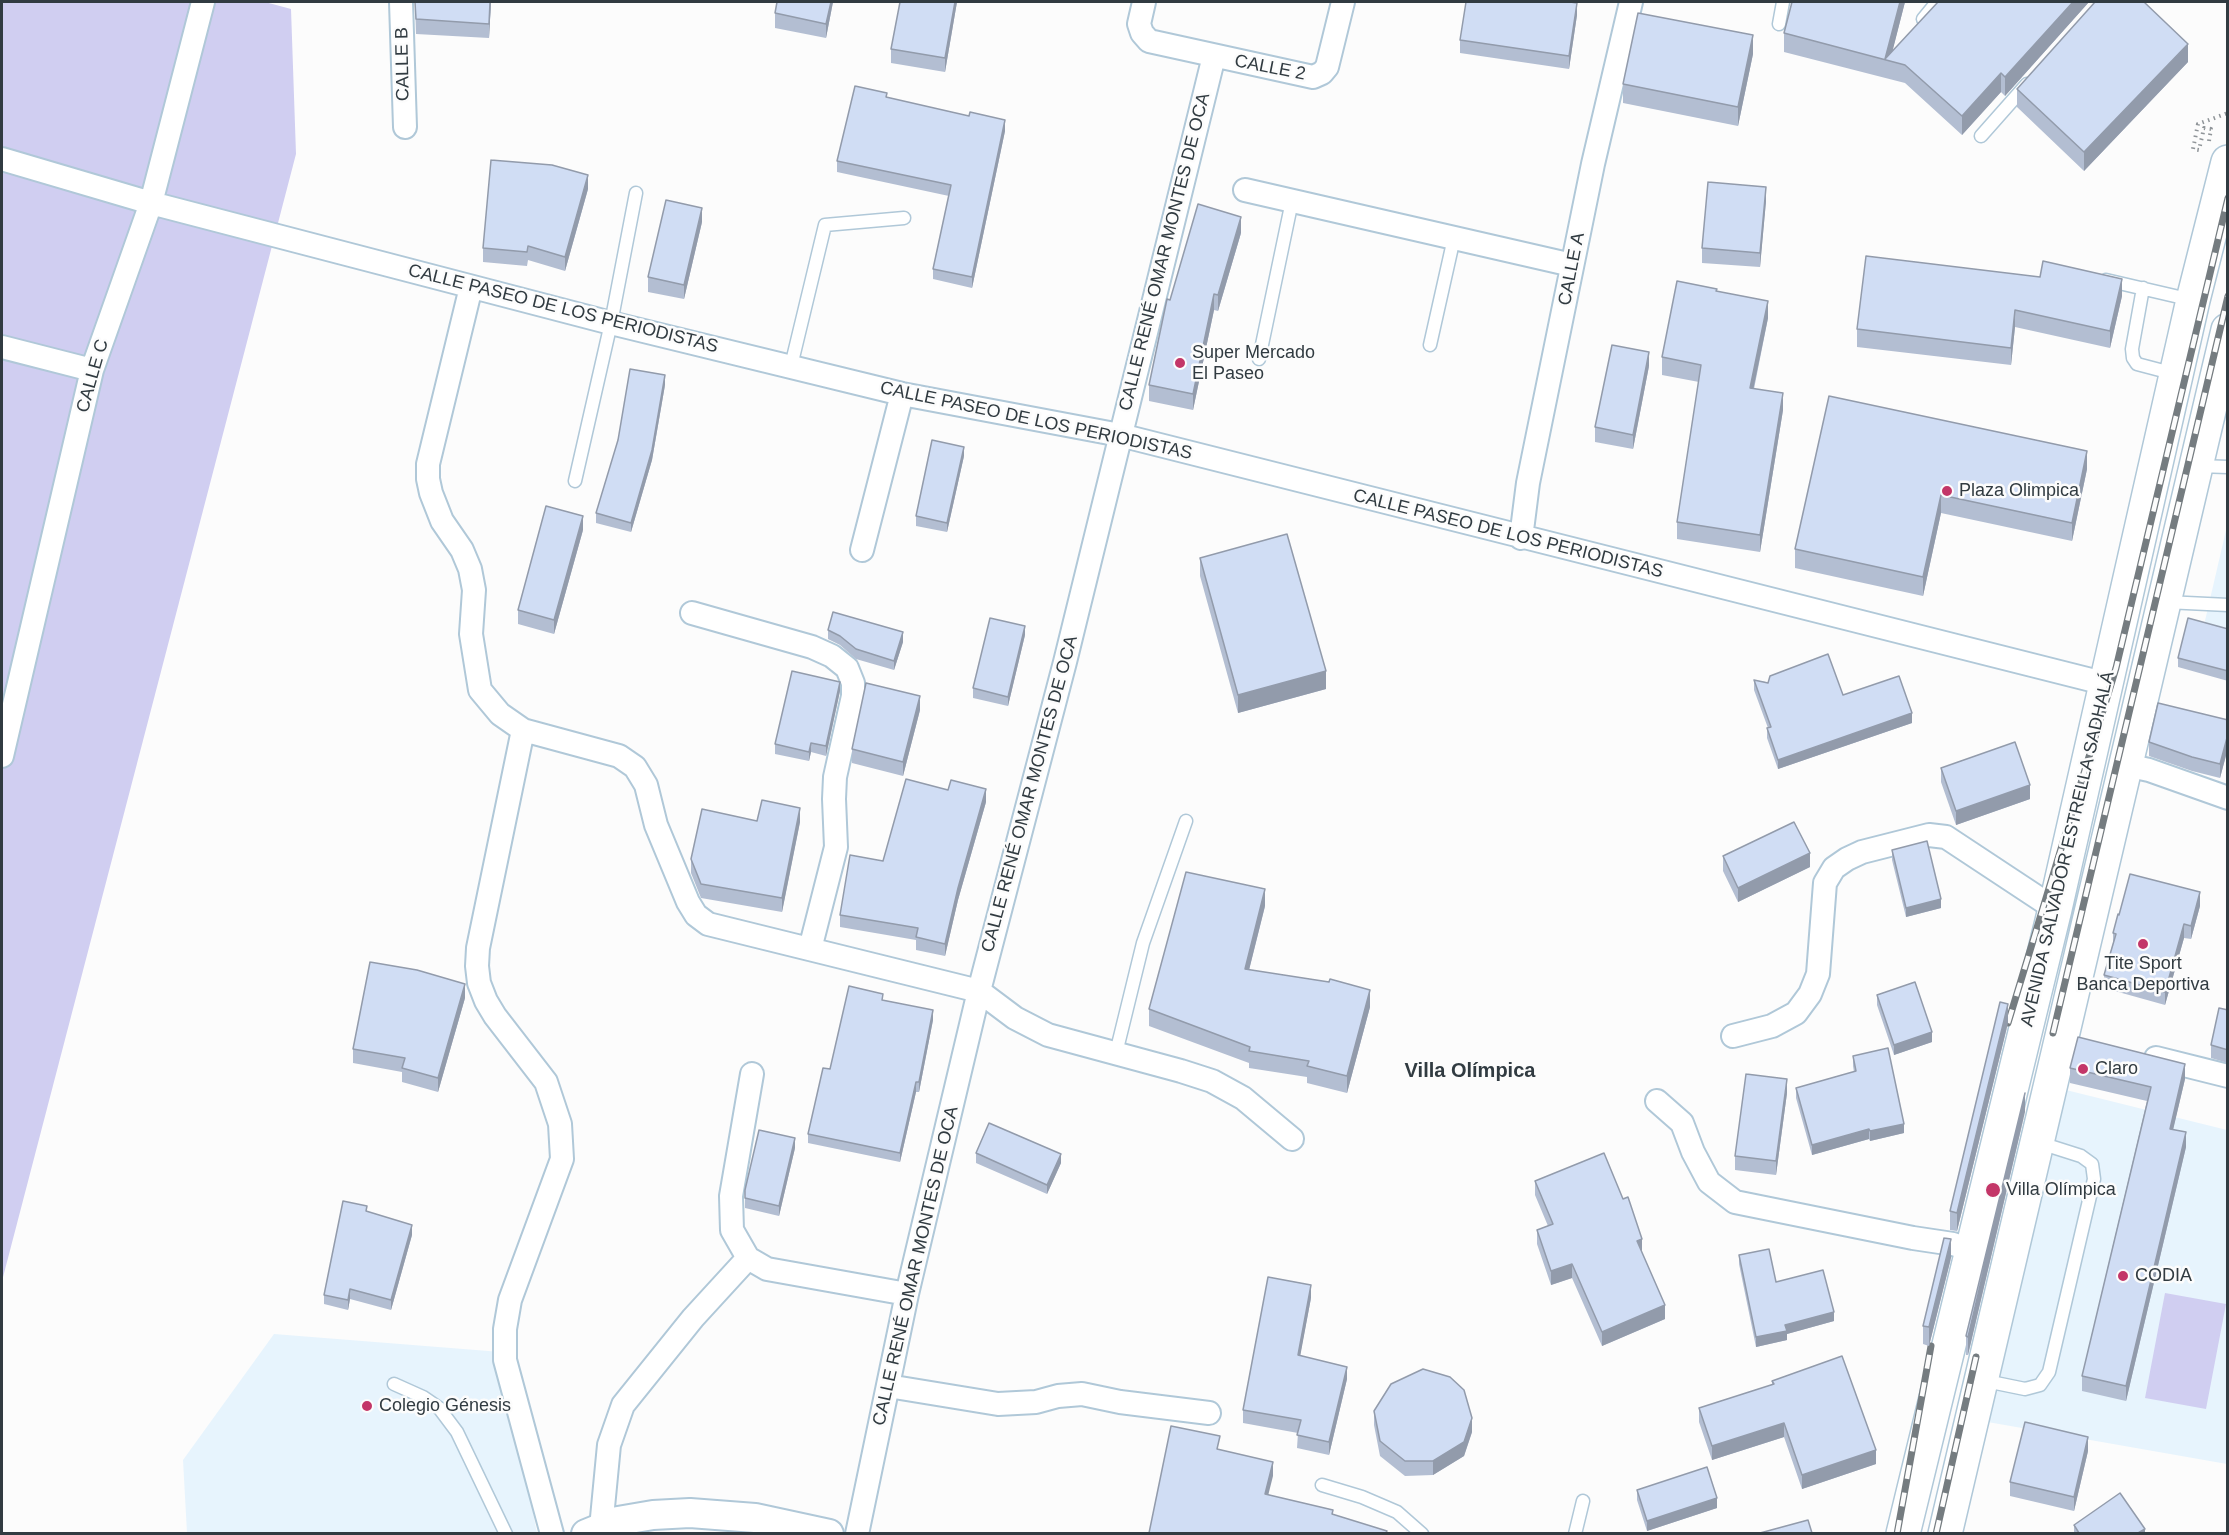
<!DOCTYPE html>
<html>
<head>
<meta charset="utf-8">
<style>
  body { margin:0 }
  #map { position:relative; width:2229px; height:1535px; overflow:hidden; background:#fcfcfc; font-family:Helvetica,sans-serif }
  canvas { display:block }
  .frame { position:absolute; inset:0; border:3px solid #313b41; pointer-events:none }
</style>
</head>
<body>
<div id="map">
<canvas width="2229" height="1535"></canvas>
<div class="frame"></div>
</div>
<script>
const g = document.querySelector('canvas').getContext('2d');
g.lineJoin = 'round';
function fillPath(path, color) {
  g.fillStyle = color;
  g.fill(path, 'evenodd');
}
function shape(rows) {
  const path = new Path2D();
  for (const r of rows) {
    path.moveTo(r[0], r[1]);
    for (let i = 2; i < r.length; i += 2) path.lineTo(r[i], r[i + 1]);
  }
  return path;
}
function trace(path, color, width, dash) {
  g.strokeStyle = color;
  g.lineWidth = width;
  g.lineCap = dash ? 'butt' : 'round';
  g.setLineDash(dash || []);
  g.stroke(path);
}
function label(font, color, halo, rows, align = 'center') {
  g.font = font + ' Helvetica,sans-serif';
  g.lineWidth = 5;
  g.setLineDash([]);
  g.textBaseline = 'middle';
  g.strokeStyle = halo;
  g.fillStyle = color;
  for (const [text, x, y, turn = 0] of rows) {
    g.save();
    g.translate(x, y);
    g.rotate((+turn || 0) * Math.PI / 180);
    g.textAlign = isNaN(turn) ? turn : align;
    if (halo) g.strokeText(text, 0, 0);
    g.fillText(text, 0, 0);
    g.restore();
  }
}
const built = shape([
  [2227,526,2227,632,2204,625],
  [2066,1090,2227,1130,2227,1464,1982,1421],
  [274,1334,501,1352,537,1533,187,1533,183,1460]
]);
const green = shape([
  [2,2,265,2,291,9,296,154,2,1281],
  [2165,1293,2226,1304,2206,1409,2145,1398]
]);
const path = shape([
  [2209,141,2211,129,2204,128,2199,150,2193,149,2198,124,2228,113]
]);
const service = shape([
  [1923,19,1937,2],
  [1779,24,1783,2],
  [1981,136,2027,84],
  [2106,280,2192,300],
  [2143,288,2132,349,2133,358,2137,364,2175,374],
  [1430,345,1454,238],
  [1259,359,1292,201],
  [791,366,825,225,904,218],
  [2197,466,2228,467],
  [575,481,611,323,636,193],
  [2166,602,2228,605],
  [1116,1053,1143,943,1186,821],
  [1981,1380,2025,1389,2040,1385,2049,1372,2094,1179,2092,1164,2081,1156,2037,1142],
  [394,1384,423,1397,439,1408,457,1432,506,1534],
  [1322,1485,1362,1497,1397,1512,1422,1534],
  [1575,1534,1583,1501]
]);
const minor = shape([
  [401,2,405,127],
  [1144,2,1139,24,1142,33,1149,41,1313,77,1322,73,1327,67,1343,2],
  [2,159,151,203,611,323,902,394,1120,435,2107,684],
  [1245,190,1572,265],
  [471,287,428,464,428,479,431,493,442,521,462,550,470,569,474,590,471,634,480,690,500,714,523,730,619,756,635,767,646,785,656,825,688,902,696,915,708,924,979,991,1015,1018,1048,1035,1181,1071,1212,1081,1243,1098,1292,1139],
  [2,347,92,370],
  [1521,538,1528,483,1593,164,1631,2],
  [862,550,902,394],
  [692,613,812,647,832,656,847,668,853,683,853,696,835,777,834,799,836,847,810,949],
  [523,730,478,948,477,966,479,983,486,1001,495,1016,546,1082,560,1124,562,1159,510,1300,505,1329,505,1360,552,1534],
  [2,756,92,370,151,203,203,2],
  [2126,765,2149,770,2228,798],
  [1733,1036,1772,1026,1796,1013,1810,994,1818,974,1825,883,1834,868,1847,859,1862,852,1929,835,1946,837,2055,909],
  [2156,1058,2228,1076],
  [752,1074,731,1196,732,1230,748,1258,767,1269,907,1294],
  [1657,1101,1682,1123,1693,1152,1709,1182,1735,1202,1913,1238,1953,1244,1972,1250],
  [888,1386,998,1404,1036,1402,1058,1396,1082,1394,1120,1402,1209,1413],
  [601,1528,609,1445,623,1405,693,1318,748,1258],
  [857,1534,907,1294,979,991,1065,662,1214,56]
]);
const tertiary = shape([
  [586,1534,618,1521,653,1515,690,1513,755,1518,829,1534]
]);
const primary = shape([
  [1903,1534,2055,909,2193,300,2228,162],
  [1945,1534,2228,330]
]);
const rail = shape([
  [2008,1023,2116,668,2228,198],
  [2053,1033,2228,296],
  [1897,1534,1931,1346],
  [1936,1534,1976,1357]
]);
const wall = shape([
  [415,2,491,2,489,38,416,34],
  [833,2,826,38,775,28,775,13],
  [900,2,957,2,945,72,891,63,891,49],
  [1792,2,1905,2,1892,52,2089,2,2005,96,2001,92,1962,135,1905,83,1784,52,1784,33],
  [1577,15,1569,69,1460,53,1460,40],
  [1753,54,1738,126,1623,103,1623,84],
  [2188,62,2084,171,2017,107,2017,89],
  [887,98,1005,131,972,288,933,279,933,269,949,196,837,172,837,161],
  [588,189,565,271,528,260,527,266,483,262,483,248],
  [1766,201,1760,267,1702,263,1702,248],
  [702,222,684,299,648,292,648,277],
  [1241,233,1218,311,1214,310,1193,410,1149,401,1149,385,1170,300],
  [2040,277,2122,296,2110,348,2015,327,2011,365,1857,347,1857,329],
  [1717,292,1768,318,1754,389,1783,410,1760,552,1677,539,1677,522,1699,382,1662,375,1662,357],
  [1649,366,1633,449,1595,442,1595,427],
  [665,385,652,460,631,532,596,523,596,513],
  [1829,396,2087,469,2072,541,1941,513,1923,596,1795,568,1795,549],
  [964,456,947,532,916,526,916,516],
  [583,530,554,634,518,624,518,610],
  [1200,558,1326,689,1238,713,1200,576],
  [2228,629,2228,681,2178,667,2178,658],
  [828,630,903,642,894,670,856,659,840,645,828,639],
  [1025,635,1008,706,973,698,973,688],
  [1754,680,1843,695,1912,723,1778,769,1767,738,1767,728,1768,728,1754,690],
  [840,691,826,756,811,752,809,761,775,754,775,744],
  [920,710,903,776,852,763,852,749],
  [2228,720,2228,748,2220,778,2192,771,2149,756,2149,742],
  [1941,768,2030,799,1956,825,1941,782],
  [986,802,958,900,945,956,916,950,916,940,840,927,840,915,883,861],
  [757,821,800,822,782,912,701,898,691,873,691,859],
  [1892,850,1941,908,1906,917,1892,860],
  [1723,856,1810,867,1738,902,1723,871],
  [1265,906,1249,970,1370,1007,1347,1093,1307,1083,1307,1077,1249,1068,1249,1063,1149,1026,1149,1009],
  [2200,906,2191,939,2184,938,2165,1005,2104,988,2104,975,2113,943,2113,933,2119,915],
  [1877,995,1932,1042,1894,1055,1877,1005],
  [465,998,438,1092,402,1082,402,1072,353,1063,353,1049],
  [883,1000,933,1020,919,1092,916,1092,900,1162,808,1143,808,1134,830,1069],
  [2228,1010,2228,1063,2211,1058,2211,1045],
  [2008,1023,1957,1231,1950,1230,1950,1211],
  [1853,1056,1904,1133,1870,1141,1869,1139,1812,1155,1796,1098,1796,1088,1854,1072,1853,1066],
  [2070,1068,2185,1079,2173,1129,2186,1147,2126,1401,2082,1391,2082,1376,2147,1101,2070,1083],
  [1787,1093,1776,1175,1735,1170,1735,1156],
  [2025,1112,1968,1355,1966,1355,1966,1336],
  [795,1148,779,1216,745,1208,745,1190],
  [976,1153,1061,1163,1047,1194,976,1163],
  [1535,1181,1642,1253,1665,1319,1602,1346,1572,1278,1551,1285,1537,1244,1537,1230,1548,1226,1535,1195],
  [412,1235,391,1310,350,1299,348,1310,324,1304,324,1295],
  [1739,1255,1776,1282,1834,1321,1787,1334,1787,1340,1756,1347,1739,1264],
  [1951,1258,1929,1346,1923,1344,1923,1326],
  [1311,1298,1300,1355,1347,1379,1329,1455,1297,1448,1298,1433,1243,1423,1243,1410],
  [1772,1381,1876,1464,1802,1489,1784,1437,1712,1460,1699,1422,1699,1408,1772,1385],
  [1374,1411,1472,1432,1464,1456,1433,1475,1405,1476,1380,1456,1374,1425],
  [2088,1451,2074,1511,2010,1496,2010,1482],
  [1637,1490,1717,1508,1647,1531,1637,1500],
  [2074,1525,2145,1533,2074,1533]
]);
const shadedWall = shape([
  [490,2,491,2,489,38,489,24],
  [831,2,833,2,826,38,826,24],
  [955,2,957,2,945,72,945,58],
  [1900,2,1905,2,1890,61,1885,59],
  [2073,2,2089,2,2005,96,2005,77],
  [1577,3,1577,15,1569,69,1569,56],
  [1753,35,1753,54,1738,126,1738,107],
  [2188,44,2188,62,2084,171,2084,152],
  [2001,73,2001,92,1962,135,1962,116],
  [1005,120,1005,131,972,288,972,277],
  [588,175,588,189,565,271,565,257],
  [1766,187,1766,201,1760,267,1760,253],
  [702,208,702,222,684,299,684,285],
  [1241,217,1241,233,1218,311,1218,295],
  [2122,279,2122,296,2110,348,2110,331],
  [1214,294,1214,310,1193,410,1193,394],
  [1768,301,1768,318,1750,405,1750,388],
  [2015,310,2015,327,2011,365,2011,348],
  [1649,352,1649,366,1633,449,1633,435],
  [665,375,665,385,652,460,631,532,631,523],
  [1783,393,1783,410,1760,552,1760,535],
  [964,447,964,456,947,532,947,523],
  [2087,451,2087,469,2072,541,2072,523],
  [1941,495,1941,513,1923,596,1923,577],
  [583,516,583,530,554,634,554,620],
  [1025,626,1025,635,1008,706,1008,697],
  [903,632,903,642,894,670,894,661],
  [1326,671,1326,689,1238,713,1238,695],
  [840,682,840,691,826,756,826,746],
  [920,696,920,710,903,776,903,762],
  [1912,713,1912,723,1778,769,1778,760],
  [2228,734,2228,748,2220,778,2220,764],
  [811,743,811,752,809,761,809,752],
  [2030,785,2030,799,1956,825,1956,811],
  [986,789,986,802,958,900,945,956,945,944,958,888],
  [800,808,800,822,782,912,782,898],
  [1810,853,1810,867,1738,902,1738,888],
  [1265,889,1265,906,1245,986,1245,969],
  [2200,892,2200,906,2191,939,2191,926],
  [1941,899,1941,908,1906,917,1906,908],
  [2184,924,2184,938,2165,1005,2165,992],
  [465,984,465,998,438,1092,438,1078],
  [1370,990,1370,1007,1347,1093,1347,1076],
  [2008,1004,2008,1023,1957,1231,1957,1213],
  [933,1010,933,1020,919,1092,919,1082],
  [1932,1032,1932,1042,1894,1055,1894,1045],
  [2185,1064,2185,1079,2170,1143,2170,1129],
  [1787,1079,1787,1093,1776,1175,1776,1161],
  [916,1082,916,1092,900,1162,900,1153],
  [2025,1093,2025,1112,1968,1355,1968,1337],
  [1904,1124,1904,1133,1870,1141,1870,1131],
  [1869,1129,1869,1139,1812,1155,1812,1145],
  [2186,1132,2186,1147,2126,1401,2126,1386],
  [795,1138,795,1148,779,1216,779,1206],
  [1061,1154,1061,1163,1047,1194,1047,1185],
  [412,1225,412,1235,391,1310,391,1300],
  [1642,1239,1642,1253,1637,1241],
  [1951,1239,1951,1258,1929,1346,1929,1327],
  [1572,1264,1572,1278,1551,1285,1551,1271],
  [1311,1285,1311,1298,1298,1368,1298,1355],
  [350,1289,350,1299,348,1310,348,1300],
  [1665,1305,1665,1319,1602,1346,1602,1332],
  [1834,1312,1834,1321,1787,1334,1787,1340,1756,1347,1756,1337,1785,1325],
  [1347,1367,1347,1379,1329,1455,1329,1442],
  [1472,1418,1472,1432,1464,1456,1433,1475,1433,1461],
  [1784,1423,1784,1437,1712,1460,1712,1446],
  [2088,1437,2088,1451,2074,1511,2074,1497],
  [1876,1450,1876,1464,1802,1489,1802,1475],
  [1273,1462,1273,1476,1265,1508,1265,1494],
  [1717,1498,1717,1508,1647,1531,1647,1521],
  [2145,1529,2145,1533,2138,1533]
]);
const building = shape([
  [415,2,490,2,489,24,416,19,415,2],
  [777,2,831,2,826,24,775,13,777,2],
  [900,2,955,2,945,58,891,49,900,2],
  [1466,2,1570,2,1577,3,1569,56,1460,40,1466,2],
  [1792,2,1900,2,1885,59,1938,2,2073,2,2005,77,2001,73,1962,116,1905,65,1784,33,1792,2],
  [2095,2,2144,2,2188,44,2084,152,2017,89,2095,2],
  [1638,13,1753,35,1738,107,1623,84,1638,13],
  [855,86,887,93,886,97,969,116,970,112,1005,120,972,277,933,269,951,185,837,161,855,86],
  [491,160,552,165,588,175,565,257,528,246,527,252,483,248,491,160],
  [1708,182,1766,187,1760,253,1702,248,1708,182],
  [666,200,702,208,684,285,648,277,666,200],
  [1198,204,1241,217,1218,295,1214,294,1193,394,1149,385,1167,299,1170,300,1198,204],
  [1866,256,2040,277,2043,261,2122,279,2110,331,2015,310,2011,348,1857,329,1866,256],
  [1677,281,1717,289,1716,291,1768,301,1750,388,1783,393,1760,535,1677,522,1701,365,1662,357,1677,281],
  [1612,345,1649,352,1633,435,1595,427,1612,345],
  [630,369,665,375,652,450,631,523,596,513,618,440,630,369],
  [1829,396,2087,451,2072,523,1941,495,1923,577,1795,549,1829,396],
  [932,440,964,447,947,523,916,516,932,440],
  [546,506,583,516,554,620,518,610,546,506],
  [1287,534,1326,671,1238,695,1200,558,1287,534],
  [833,612,903,632,894,661,856,649,840,636,828,630,833,612],
  [990,618,1025,626,1008,697,973,688,990,618],
  [2188,618,2228,629,2228,671,2178,658,2188,618],
  [1828,654,1843,695,1899,676,1912,713,1778,760,1767,728,1771,727,1754,680,1768,683,1770,676,1828,654],
  [792,671,840,682,826,746,811,743,809,752,775,744,792,671],
  [866,683,920,696,903,762,852,749,866,683],
  [2158,703,2228,720,2228,734,2220,764,2192,757,2149,742,2158,703],
  [2015,742,2030,785,1956,811,1941,768,2015,742],
  [906,779,948,790,951,780,986,789,958,888,945,944,916,937,918,928,840,915,850,855,883,861,906,779],
  [762,800,800,808,782,898,701,884,691,859,702,809,757,821,762,800],
  [1794,822,1810,853,1738,888,1723,856,1794,822],
  [1927,841,1941,899,1906,908,1892,850,1927,841],
  [1186,872,1265,889,1245,969,1329,982,1330,979,1370,990,1347,1076,1307,1066,1309,1061,1249,1051,1250,1047,1149,1009,1186,872],
  [2130,874,2200,892,2191,926,2184,924,2165,992,2104,975,2116,934,2113,933,2118,914,2119,915,2130,874],
  [370,962,417,970,465,984,438,1078,402,1068,405,1058,353,1049,370,962],
  [1915,982,1932,1032,1894,1045,1877,995,1915,982],
  [849,986,883,994,882,1000,933,1010,919,1082,916,1082,900,1153,808,1134,823,1068,830,1069,849,986],
  [2000,1002,2008,1004,1957,1213,1950,1211,2000,1002],
  [2219,1008,2228,1010,2228,1050,2211,1045,2219,1008],
  [2078,1037,2185,1064,2170,1129,2186,1132,2126,1386,2082,1376,2151,1087,2070,1068,2078,1037],
  [1888,1048,1904,1124,1870,1131,1869,1129,1812,1145,1796,1088,1856,1071,1853,1056,1888,1048],
  [1746,1074,1787,1079,1776,1161,1735,1156,1746,1074],
  [2025,1093,1968,1337,1966,1336,2025,1093],
  [989,1123,1061,1154,1047,1185,976,1153,989,1123],
  [759,1130,795,1138,779,1206,745,1198,745,1190,759,1130],
  [1604,1153,1623,1199,1628,1197,1642,1239,1637,1241,1665,1305,1602,1332,1572,1264,1551,1271,1537,1230,1553,1224,1535,1181,1604,1153],
  [343,1201,367,1206,366,1211,412,1225,391,1300,350,1289,348,1300,324,1295,343,1201],
  [1944,1238,1951,1239,1929,1327,1923,1326,1944,1238],
  [1769,1249,1776,1282,1823,1270,1834,1312,1785,1325,1787,1331,1756,1337,1739,1255,1769,1249],
  [1268,1277,1311,1285,1298,1355,1347,1367,1329,1442,1297,1435,1301,1420,1243,1410,1268,1277],
  [1842,1356,1876,1450,1802,1475,1784,1423,1712,1446,1699,1408,1774,1384,1772,1381,1842,1356],
  [1423,1369,1450,1377,1464,1390,1472,1418,1464,1442,1433,1461,1405,1461,1380,1441,1374,1411,1391,1384,1423,1369],
  [2025,1422,2088,1437,2074,1497,2010,1482,2025,1422],
  [1171,1426,1220,1436,1217,1449,1273,1462,1265,1494,1333,1510,1332,1514,1387,1531,1386,1533,1149,1533,1171,1426],
  [1707,1467,1717,1498,1647,1521,1637,1490,1707,1467],
  [2120,1493,2145,1529,2138,1533,2079,1533,2074,1525,2120,1493],
  [1808,1520,1812,1533,1760,1533,1808,1520]
]);
const markers = [
  [1180,363,6,"#c33668"],
  [1947,491,6,"#c33668"],
  [2143,944,6,"#c33668"],
  [2083,1069,6,"#c33668"],
  [1993,1190,8,"#c33668"],
  [2123,1276,6,"#c33668"],
  [367,1406,6,"#c33668"]
];
const streetNames = [
  ["CALLE B",403,64,-91],
  ["CALLE 2",1270,68,11],
  ["CALLE RENÉ OMAR MONTES DE OCA",1165,252,-76],
  ["CALLE A",1572,269,-79],
  ["CALLE PASEO DE LOS PERIODISTAS",563,309,14],
  ["CALLE C",93,376,-74],
  ["CALLE PASEO DE LOS PERIODISTAS",1036,421,12],
  ["CALLE PASEO DE LOS PERIODISTAS",1508,534,14],
  ["CALLE RENÉ OMAR MONTES DE OCA",1030,794,-75],
  ["AVENIDA SALVADOR ESTRELLA SADHALÁ",2068,849,-77],
  ["CALLE RENÉ OMAR MONTES DE OCA",916,1266,-77]
];
const poiNames = [
  ["Super Mercado",1192,353],
  ["El Paseo",1192,374],
  ["Plaza Olimpica",1959,491],
  ["Tite Sport",2143,964,"center"],
  ["Banca Deportiva",2143,985,"center"],
  ["Claro",2095,1069],
  ["Villa Olímpica",2006,1190],
  ["CODIA",2135,1276],
  ["Colegio Génesis",379,1406]
];
const neighbourhoodNames = [
  ["Villa Olímpica",1470,1071]
];
fillPath(built, '#e7f4fd');
fillPath(green, '#d0cef1');
trace(service, '#b0c8d8', 15);
trace(minor, '#b0c8d8', 26);
trace(tertiary, '#b0c8d8', 32);
trace(primary, '#b0c8d8', 36);
trace(path, '#8f9498', 4, [1.5, 4.5]);
trace(service, '#fff', 12);
trace(minor, '#fff', 22);
trace(tertiary, '#fff', 28);
trace(primary, '#fff', 33);
trace(rail, '#757c80', 7);
trace(rail, '#fcfcfc', 4.5, [14]);
fillPath(wall, '#b3bed2');
fillPath(shadedWall, '#929bab');
fillPath(building, '#d0ddf4');
trace(building, '#929bab', 1.5);
for (const [x, y, r, color] of markers) {
  const dot = new Path2D();
  dot.arc(x, y, r, 0, 2 * Math.PI);
  g.fillStyle = color;
  g.fill(dot);
  trace(dot, '#fcfcfc', 2);
}
label('18px', '#313b41', '#fcfcfc', streetNames);
label('18px', '#313b41', '#fcfcfc', poiNames, 'left');
label('bold 20px', '#313b41', '#fcfcfc', neighbourhoodNames);
</script>
</body>
</html>
